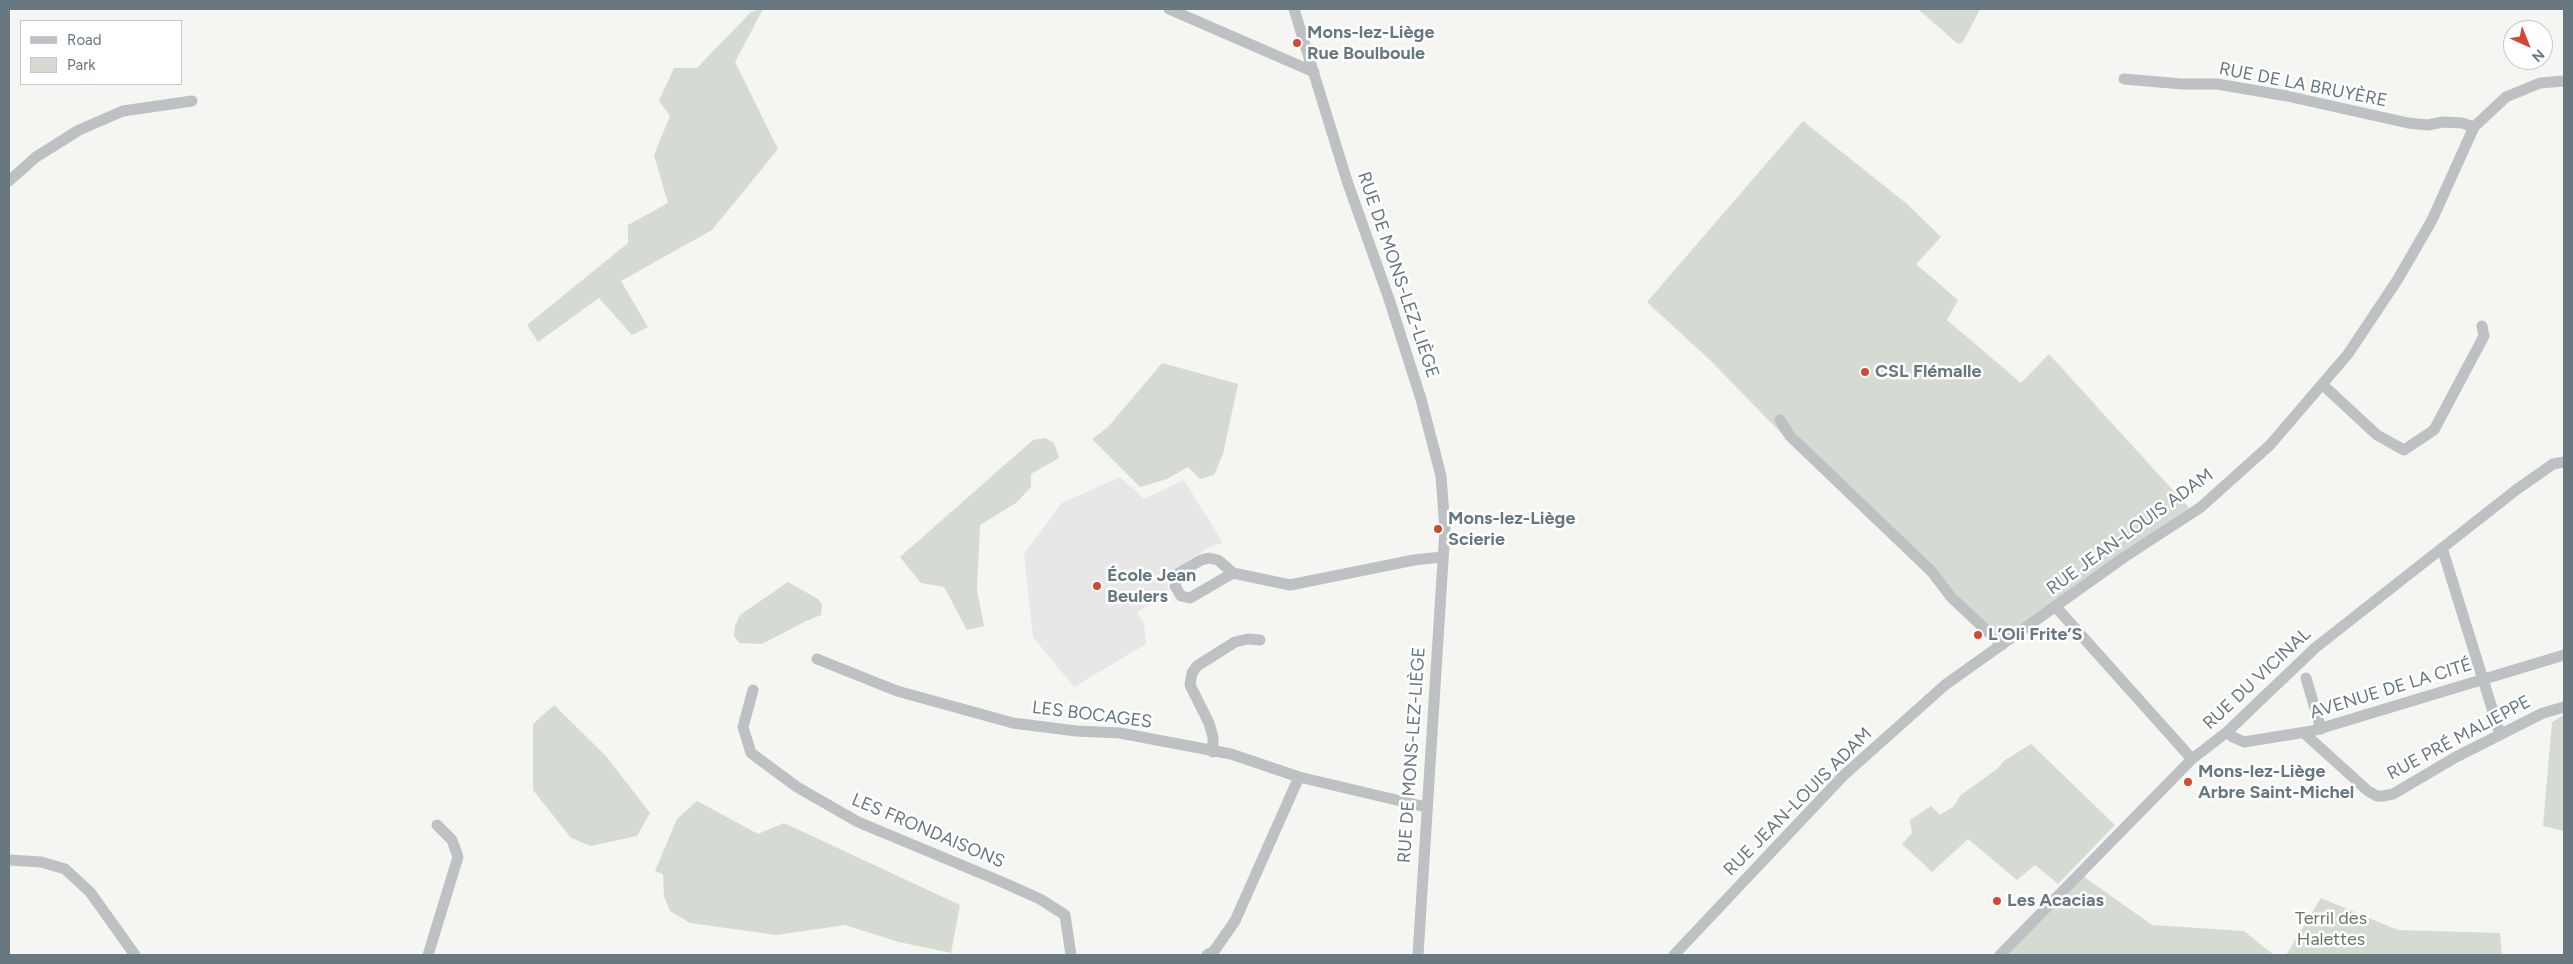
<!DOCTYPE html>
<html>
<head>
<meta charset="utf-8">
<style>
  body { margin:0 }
  #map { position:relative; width:2573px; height:964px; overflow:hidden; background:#f5f5f2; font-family:Figtree,sans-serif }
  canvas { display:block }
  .frame { position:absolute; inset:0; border:10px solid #677880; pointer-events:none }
  .legend { position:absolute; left:20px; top:20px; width:162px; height:65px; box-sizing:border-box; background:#fff; border:1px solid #c2c9cc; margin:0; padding:6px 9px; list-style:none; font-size:15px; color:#677880 }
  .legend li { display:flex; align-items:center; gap:10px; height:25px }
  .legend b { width:25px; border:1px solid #c2c9cc }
  .north { position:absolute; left:2503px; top:20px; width:50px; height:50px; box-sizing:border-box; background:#fff; border:1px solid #c2c9cc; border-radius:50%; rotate:136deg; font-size:14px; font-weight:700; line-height:20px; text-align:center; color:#677880 }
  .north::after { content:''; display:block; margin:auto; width:18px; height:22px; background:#d34734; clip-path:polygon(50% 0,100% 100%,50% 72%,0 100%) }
</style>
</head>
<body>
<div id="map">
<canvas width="2573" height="964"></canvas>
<div class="frame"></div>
<ul class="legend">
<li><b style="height:6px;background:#bdc1c4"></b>Road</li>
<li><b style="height:14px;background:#d5dad2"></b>Park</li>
</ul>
<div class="north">N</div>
</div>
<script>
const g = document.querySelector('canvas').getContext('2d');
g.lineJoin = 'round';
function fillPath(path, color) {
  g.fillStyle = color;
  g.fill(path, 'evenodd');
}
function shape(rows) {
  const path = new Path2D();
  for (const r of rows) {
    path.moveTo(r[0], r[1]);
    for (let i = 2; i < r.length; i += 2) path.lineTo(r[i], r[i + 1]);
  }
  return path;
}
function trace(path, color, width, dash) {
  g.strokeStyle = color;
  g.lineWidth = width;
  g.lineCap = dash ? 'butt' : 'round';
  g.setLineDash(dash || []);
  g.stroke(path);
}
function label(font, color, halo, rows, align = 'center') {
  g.font = font + ' Figtree,sans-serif';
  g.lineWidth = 5;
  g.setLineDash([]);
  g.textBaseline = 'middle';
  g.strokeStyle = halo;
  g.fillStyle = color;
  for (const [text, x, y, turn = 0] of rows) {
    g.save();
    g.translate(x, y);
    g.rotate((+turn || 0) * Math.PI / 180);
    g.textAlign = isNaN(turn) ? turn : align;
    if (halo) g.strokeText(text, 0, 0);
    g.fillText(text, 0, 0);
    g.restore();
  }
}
const built = shape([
  [1120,477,1144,499,1184,480,1223,543,1209,547,1179,567,1168,578,1167,594,1137,612,1144,624,1146,644,1074,687,1033,637,1024,554,1062,503]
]);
const green = shape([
  [760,9,763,9,735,62,778,149,712,230,621,281,648,327,632,335,599,298,538,342,527,325,628,243,628,225,668,203,654,155,670,116,659,101,674,68,697,68,751,12],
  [1918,9,1980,9,1963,42,1958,44],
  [1803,121,1907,204,1941,237,1916,264,1958,300,1947,320,2021,383,2049,354,2189,508,1994,643,1932,577,1784,436,1711,361,1647,302],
  [1162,363,1238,384,1223,454,1214,475,1200,479,1188,467,1167,479,1140,487,1092,439,1108,427],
  [1045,438,1054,443,1059,458,1031,474,1031,487,1016,503,980,525,977,590,984,626,967,630,944,587,921,583,900,557,1033,440],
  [788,582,818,599,822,604,821,615,806,621,762,644,739,643,734,636,735,626,740,615],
  [554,705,606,756,650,813,637,836,591,846,571,838,533,790,533,724],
  [2564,715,2564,831,2543,826,2552,722],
  [2031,744,2115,825,2058,884,2035,865,2017,880,1968,839,1932,872,1902,844,1912,833,1910,820,1931,806,1940,815,1953,807,1961,795,1997,769,2005,760],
  [697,801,758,834,784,823,960,905,951,953,899,942,845,925,776,935,690,923,670,911,664,896,663,874,655,871,677,819],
  [2083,876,2152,925,2244,931,2274,955,2007,955],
  [2321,898,2398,930,2500,933,2502,955,2286,955]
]);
const minor = shape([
  [1169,9,1314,72],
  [1294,9,1347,181,1389,299,1421,399,1441,476,1445,529,1418,955],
  [2124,79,2182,84,2217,84,2287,96,2408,123,2428,125,2443,122,2462,123,2474,127],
  [9,181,36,157,79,130,123,111,192,101],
  [2323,385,2377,435,2404,450,2434,430,2484,336,2482,326],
  [1780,420,1790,436,1932,572,1951,597,2002,645],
  [2442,548,2500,734],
  [1233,573,1190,598,1181,596,1175,586,1179,573,1201,560,1209,558,1218,560,1233,573,1290,585,1414,560,1442,557],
  [2055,606,2192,759],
  [817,659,897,691,1013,723,1076,731,1120,733,1231,754,1299,777,1426,807],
  [2306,678,2321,729],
  [753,690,743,727,751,753,797,787,858,822,1002,882,1040,899,1065,915,1071,955],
  [2227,732,2233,737,2244,742,2312,731,2564,655],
  [2304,733,2368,791,2377,796,2383,796,2393,794,2456,757,2543,713,2564,707],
  [1213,752,1213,737,1209,723,1190,685,1192,673,1197,666,1235,642,1248,639,1260,640],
  [9,860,41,862,65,869,90,892,135,955],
  [428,955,458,857,452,840,437,825],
  [1207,955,1214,951,1235,921,1299,777],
  [1674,955,1843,776,1945,685,2123,558,2201,507,2270,445,2348,354,2398,279,2432,220,2474,127,2506,97,2540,83,2564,81],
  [2000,955,2192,759,2227,732,2315,648,2516,490,2553,464,2564,462]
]);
const markers = [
  [1297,43,5,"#d34734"],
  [1865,372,5,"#d34734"],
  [1438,529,5,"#d34734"],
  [1097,586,5,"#d34734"],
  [1978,635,5,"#d34734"],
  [2188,782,5,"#d34734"],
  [1997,901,5,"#d34734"]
];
const poiNames = [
  ["Mons-lez-Liège",1307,33],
  ["Rue Boulboule",1307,54],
  ["CSL Flémalle",1875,372],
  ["Mons-lez-Liège",1448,519],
  ["Scierie",1448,540],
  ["École Jean",1107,576],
  ["Beulers",1107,597],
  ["L’Oli Frite’S",1988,635],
  ["Mons-lez-Liège",2198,772],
  ["Arbre Saint-Michel",2198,793],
  ["Les Acacias",2007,901]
];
const streetNames = [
  ["RUE DE LA BRUYÈRE",2303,85,11],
  ["RUE DE MONS-LEZ-LIÈGE",1398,275,71],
  ["RUE JEAN-LOUIS ADAM",2130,532,-36],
  ["RUE DU VICINAL",2257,679,-43],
  ["AVENUE DE LA CITÉ",2391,689,-17],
  ["LES BOCAGES",1092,715,7],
  ["RUE PRÉ MALIEPPE",2459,738,-28],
  ["RUE DE MONS-LEZ-LIÈGE",1412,755,-86],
  ["RUE JEAN-LOUIS ADAM",1798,802,-45],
  ["LES FRONDAISONS",928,831,23]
];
const parkNames = [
  ["Terril des",2331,919],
  ["Halettes",2331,940]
];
fillPath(built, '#e6e7e6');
fillPath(green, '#d5dad2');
trace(minor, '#bdc1c4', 11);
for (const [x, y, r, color] of markers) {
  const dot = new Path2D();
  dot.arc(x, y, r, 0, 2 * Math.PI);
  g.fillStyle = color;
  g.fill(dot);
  trace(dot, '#fff', 2);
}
label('bold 18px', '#677880', '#fff', poiNames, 'left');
label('18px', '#677880', '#fff', streetNames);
label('18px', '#6b7865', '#fff', parkNames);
</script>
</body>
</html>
